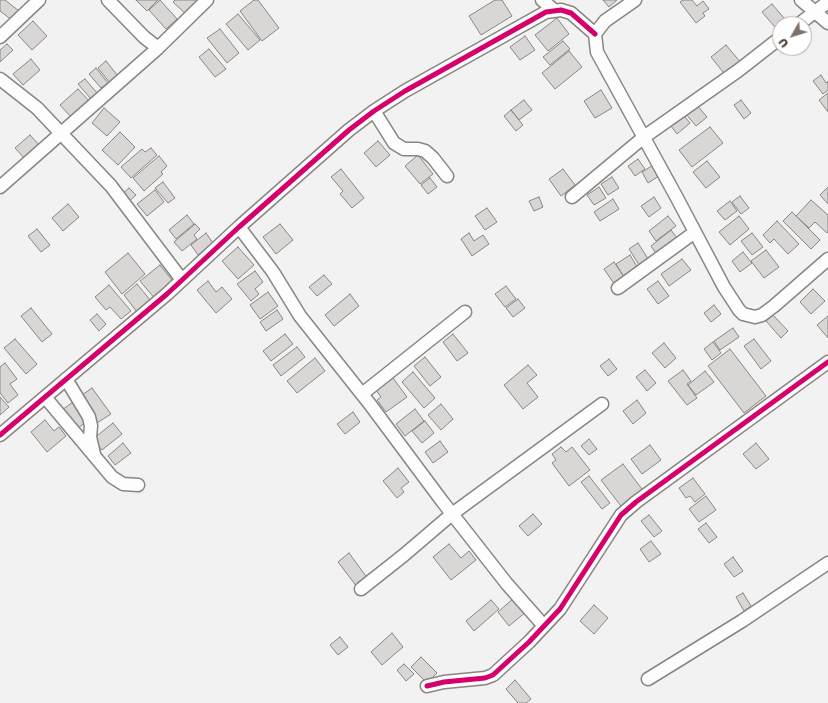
<!DOCTYPE html>
<html>
<head>
<meta charset="utf-8">
<style>
  body { margin:0 }
  #map { position:relative; width:828px; height:703px; overflow:hidden; background:#f3f2f2; font-family:"Playpen Sans",sans-serif }
  canvas { display:block }
  .north { position:absolute; left:772px; top:16px; width:40px; height:40px; box-sizing:border-box; background:#fff; border:1px solid #b1aaa5; border-radius:50%; rotate:231deg; font-size:11px; font-weight:700; line-height:16px; text-align:center; color:#3b2a1e }
  .north::after { content:''; display:block; margin:auto; width:14px; height:18px; background:#7b7068; clip-path:polygon(50% 0,100% 100%,50% 72%,0 100%) }
</style>
</head>
<body>
<div id="map">
<canvas width="828" height="703"></canvas>
<div class="north">U</div>
</div>
<script>
const g = document.querySelector('canvas').getContext('2d');
g.lineJoin = 'round';
function fillPath(path, color) {
  g.fillStyle = color;
  g.fill(path, 'evenodd');
}
function shape(rows) {
  const path = new Path2D();
  for (const r of rows) {
    path.moveTo(r[0], r[1]);
    for (let i = 2; i < r.length; i += 2) path.lineTo(r[i], r[i + 1]);
  }
  return path;
}
function trace(path, color, width, dash) {
  g.strokeStyle = color;
  g.lineWidth = width;
  g.lineCap = dash ? 'butt' : 'round';
  g.setLineDash(dash || []);
  g.stroke(path);
}
const building = shape([
  [0,0,5,0,19,11,12,20,0,11,0,0],
  [136,0,158,0,147,11,136,0],
  [160,0,177,19,166,29,149,10,160,0],
  [175,0,202,0,188,16,173,2,175,0],
  [254,0,258,0,279,28,262,41,240,11,254,0],
  [495,0,502,0,512,16,481,35,469,16,495,0],
  [603,0,617,0,609,7,603,0],
  [683,0,692,0,697,6,703,1,709,9,703,13,705,16,696,23,680,2,683,0],
  [772,4,789,24,780,24,780,33,762,12,772,4],
  [238,14,260,40,248,50,226,24,238,14],
  [557,18,569,34,548,51,535,35,557,18],
  [33,21,47,36,32,50,18,35,33,21],
  [220,29,239,53,227,63,207,38,220,29],
  [525,36,535,50,520,60,510,47,525,36],
  [563,41,570,49,550,65,543,57,563,41],
  [7,44,13,50,0,62,0,50,7,44],
  [726,45,742,64,727,77,711,57,726,45],
  [209,49,226,69,215,77,199,57,209,49],
  [569,51,582,67,555,89,542,73,569,51],
  [31,59,40,70,23,85,13,74,31,59],
  [106,61,118,76,110,83,98,68,106,61],
  [96,68,108,83,101,88,89,74,96,68],
  [821,75,826,83,828,81,828,90,823,94,813,81,821,75],
  [85,79,98,94,91,99,78,84,85,79],
  [78,89,90,102,72,118,60,105,78,89],
  [601,90,612,108,595,118,584,101,601,90],
  [828,93,828,112,819,100,828,93],
  [524,100,532,110,519,120,511,110,524,100],
  [741,100,751,113,744,119,734,105,741,100],
  [696,104,707,117,696,126,685,113,696,104],
  [104,108,120,122,107,136,92,123,104,108],
  [511,110,523,125,516,131,504,116,511,110],
  [681,112,690,123,677,134,668,122,681,112],
  [710,127,723,143,692,167,679,150,710,127],
  [120,132,135,147,118,165,102,150,120,132],
  [30,135,41,147,26,160,15,148,30,135],
  [378,141,390,155,376,167,364,153,378,141],
  [151,148,157,155,131,178,121,167,142,149,145,152,151,148],
  [418,155,433,174,420,184,405,166,418,155],
  [159,156,167,166,161,172,163,174,144,191,133,178,159,156],
  [638,159,645,169,635,176,628,166,638,159],
  [707,161,720,177,706,188,693,172,707,161],
  [655,164,662,174,648,183,642,172,655,164],
  [341,169,364,198,352,208,340,194,343,191,331,177,341,169],
  [563,169,575,185,561,196,549,179,563,169],
  [612,177,619,188,608,195,601,184,612,177],
  [430,178,437,187,428,194,421,185,430,178],
  [163,182,175,198,168,203,155,188,163,182],
  [599,187,606,198,594,205,587,195,599,187],
  [828,187,828,204,820,195,828,187],
  [129,188,136,195,126,204,120,196,129,188],
  [155,190,164,202,147,216,137,204,155,190],
  [740,196,749,208,741,214,732,202,740,196],
  [539,197,543,207,534,211,529,201,539,197],
  [654,197,661,208,649,217,641,206,654,197],
  [613,199,619,209,600,221,594,212,613,199],
  [811,200,828,215,828,231,827,233,815,222,809,228,796,216,811,200],
  [730,201,737,211,725,220,717,211,730,201],
  [68,204,79,217,63,231,52,218,68,204],
  [487,208,497,222,485,230,475,216,487,208],
  [792,212,820,240,811,249,783,221,792,212],
  [187,215,194,224,176,239,169,230,187,215],
  [668,216,676,226,656,241,649,231,668,216],
  [739,216,749,229,730,245,719,232,739,216],
  [777,221,799,244,788,254,774,239,770,243,763,235,777,221],
  [195,224,200,229,194,235,197,239,182,251,174,242,195,224],
  [280,224,293,240,276,254,263,237,280,224],
  [37,229,50,245,41,252,28,236,37,229],
  [671,230,679,241,658,256,651,246,671,230],
  [206,233,213,243,198,255,191,245,206,233],
  [469,233,474,241,483,235,489,244,472,256,461,239,469,233],
  [752,233,763,247,752,255,741,241,752,233],
  [638,243,650,262,641,268,629,249,638,243],
  [238,247,254,265,238,279,222,261,238,247],
  [766,250,779,267,764,278,751,261,766,250],
  [743,252,752,263,740,272,732,261,743,252],
  [128,253,145,274,122,294,105,272,128,253],
  [630,255,639,270,625,279,616,264,630,255],
  [682,259,691,270,669,286,661,274,682,259],
  [614,262,625,278,615,285,604,269,614,262],
  [160,265,175,284,156,300,140,281,160,265],
  [255,271,263,282,255,289,259,294,251,301,237,284,255,271],
  [324,275,332,284,317,296,309,287,324,275],
  [208,281,216,292,222,287,232,299,216,313,197,290,208,281],
  [658,281,669,296,658,304,647,289,658,281],
  [137,284,151,301,137,312,124,295,137,284],
  [109,285,131,311,121,319,110,307,106,310,95,297,109,285],
  [506,286,516,299,505,307,495,294,506,286],
  [813,289,825,301,811,314,800,302,813,289],
  [268,292,278,306,260,319,250,305,268,292],
  [350,294,359,306,334,326,325,315,350,294],
  [518,299,525,308,513,317,506,308,518,299],
  [714,305,721,314,711,322,704,313,714,305],
  [31,308,52,334,42,342,21,316,31,308],
  [277,310,283,319,266,331,260,322,277,310],
  [97,314,106,324,99,331,90,320,97,314],
  [773,315,788,331,781,338,766,321,773,315],
  [828,316,828,338,817,325,828,316],
  [733,328,739,337,720,350,714,341,733,328],
  [285,334,293,344,271,361,263,351,285,334],
  [453,334,468,353,457,361,443,342,453,334],
  [15,339,37,364,26,374,4,348,15,339],
  [754,339,771,361,761,369,744,346,754,339],
  [713,342,721,353,712,360,704,349,713,342],
  [664,343,676,358,665,368,652,353,664,343],
  [297,347,305,357,281,376,273,365,297,347],
  [730,349,766,396,744,413,708,366,730,349],
  [425,357,441,377,430,386,414,366,425,357],
  [315,358,325,371,297,393,287,381,315,358],
  [609,359,617,369,608,376,600,366,609,359],
  [5,363,17,379,10,384,18,395,8,403,0,393,0,367,5,363],
  [528,365,537,375,527,383,538,397,523,409,504,385,528,365],
  [645,370,656,383,647,391,636,377,645,370],
  [683,370,691,381,687,384,697,398,687,405,668,381,683,370],
  [705,371,714,382,696,395,688,385,705,371],
  [413,372,435,398,424,408,402,382,413,372],
  [393,378,407,397,386,412,377,400,381,397,376,390,393,378],
  [92,388,111,414,97,423,79,397,92,388],
  [0,397,9,407,0,415,0,397],
  [637,400,646,413,633,424,623,411,637,400],
  [73,402,87,421,77,429,62,410,73,402],
  [441,404,453,419,441,430,428,415,441,404],
  [415,409,424,421,405,436,396,424,415,409],
  [353,412,360,422,345,434,337,424,353,412],
  [45,420,54,431,59,427,66,436,47,452,31,432,45,420],
  [425,421,434,433,422,443,412,431,425,421],
  [113,423,122,434,102,450,93,439,113,423],
  [589,439,597,449,589,455,581,446,589,439],
  [440,441,448,452,433,463,425,452,440,441],
  [123,443,131,453,115,465,108,456,123,443],
  [756,443,769,459,756,469,743,454,756,443],
  [650,445,661,460,642,474,631,459,650,445],
  [561,447,566,452,572,447,590,470,569,486,552,463,556,460,552,454,561,447],
  [623,464,645,493,624,510,601,480,623,464],
  [398,468,409,482,401,488,404,492,397,498,383,481,398,468],
  [589,476,610,503,602,509,581,482,589,476],
  [693,478,705,494,695,502,690,496,686,498,679,488,693,478],
  [706,496,716,510,699,522,689,509,706,496],
  [533,514,542,524,528,536,519,526,533,514],
  [649,515,662,531,654,537,641,521,649,515],
  [706,523,717,537,709,543,698,529,706,523],
  [651,541,661,554,649,562,640,549,651,541],
  [449,544,461,558,469,551,476,560,451,580,433,557,449,544],
  [349,553,368,579,357,587,338,562,349,553],
  [733,557,743,571,734,577,724,564,733,557],
  [743,593,751,606,744,611,736,597,743,593],
  [515,597,527,611,509,626,498,612,515,597],
  [491,600,499,609,474,631,466,621,491,600],
  [594,605,608,618,594,634,580,621,594,605],
  [392,633,403,647,382,665,371,652,392,633],
  [340,637,348,647,338,655,330,645,340,637],
  [421,657,437,673,427,683,411,667,421,657],
  [404,664,414,674,406,681,397,670,404,664],
  [515,680,531,699,526,703,518,703,506,689,515,680]
]);
const street = shape([
  [108,0,144,37,158,48,207,0],
  [542,0,554,10],
  [635,0,605,21,595,34,597,52,677,198,724,287,739,310,743,314,755,317,762,315,774,306,828,259],
  [801,0,828,23],
  [799,24,828,2],
  [0,37,39,0],
  [0,79,37,108,111,186,182,280],
  [374,111,394,143,404,149,418,149,425,151,433,158,447,176],
  [0,187,158,48],
  [572,197,644,137,739,70,780,38],
  [239,227,273,272,300,316,369,403,442,501,507,584,544,626],
  [618,288,695,232],
  [66,379,89,417,91,426,90,437,94,454],
  [362,394,465,312],
  [45,397,112,477,123,484,138,485],
  [0,435,167,294,239,227,349,130,374,111,405,91,546,12,561,10,571,13,595,34],
  [361,589,404,555,452,514,602,404],
  [648,679,742,621,828,563],
  [427,686,444,682,485,678,493,675,529,642,560,609,621,515,636,502,828,362]
]);
const cycleway = shape([
  [0,435,167,294,239,227,349,130,374,111,405,91,546,12,561,10,571,13,595,34],
  [427,686,444,682,485,678,493,675,529,642,560,609,621,515,636,502,828,362]
]);
fillPath(building, '#d9d7d6');
trace(building, '#898582', 1);
trace(street, '#898582', 15);
trace(street, '#fdfdfd', 12);
trace(cycleway, '#d6006c', 5);
</script>
</body>
</html>
